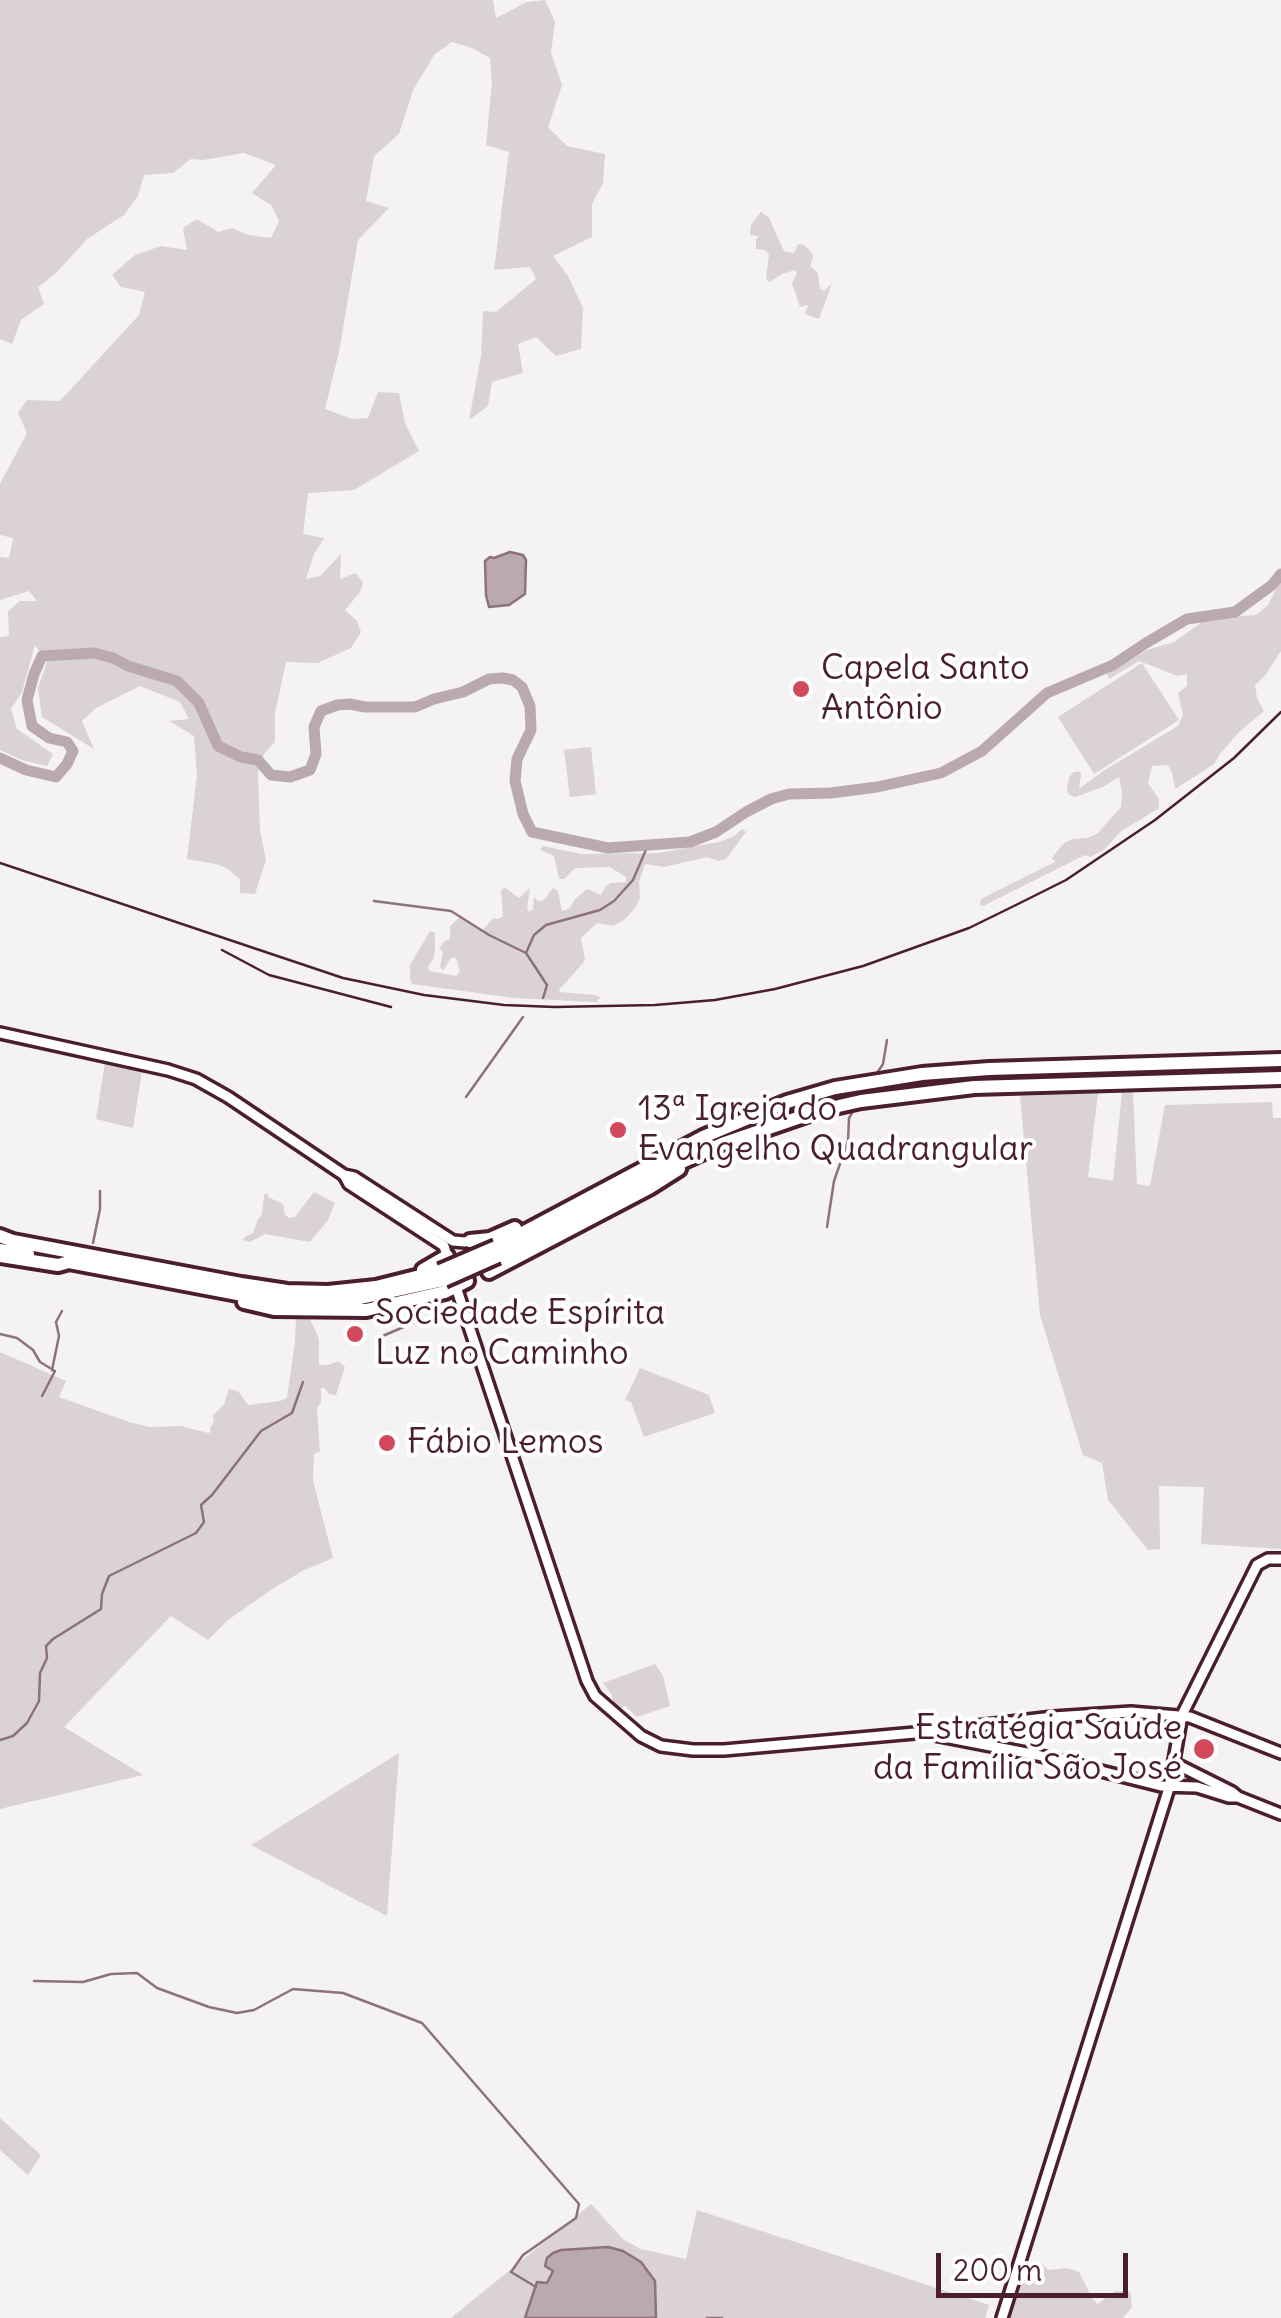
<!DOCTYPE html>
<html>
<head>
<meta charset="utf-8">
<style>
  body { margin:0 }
  #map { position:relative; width:1281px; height:2318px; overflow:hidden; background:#f4f2f2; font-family:Delius,sans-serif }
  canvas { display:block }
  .scale { position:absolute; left:936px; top:2253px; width:192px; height:45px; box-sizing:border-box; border:5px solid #4a1f2b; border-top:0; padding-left:12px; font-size:30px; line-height:35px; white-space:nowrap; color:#4a1f2b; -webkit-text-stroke:8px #fff; paint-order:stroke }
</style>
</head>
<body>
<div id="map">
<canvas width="1281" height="2318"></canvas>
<div class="scale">200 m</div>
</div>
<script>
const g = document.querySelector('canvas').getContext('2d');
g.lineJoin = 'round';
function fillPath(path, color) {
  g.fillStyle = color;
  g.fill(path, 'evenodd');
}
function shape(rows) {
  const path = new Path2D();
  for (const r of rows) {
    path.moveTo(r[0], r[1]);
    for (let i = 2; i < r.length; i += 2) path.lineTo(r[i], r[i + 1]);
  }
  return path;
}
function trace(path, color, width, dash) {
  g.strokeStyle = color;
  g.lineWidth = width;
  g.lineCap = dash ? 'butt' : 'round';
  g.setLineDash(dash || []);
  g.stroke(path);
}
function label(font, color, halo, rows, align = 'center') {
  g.font = font + ' Delius,sans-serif';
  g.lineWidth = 8;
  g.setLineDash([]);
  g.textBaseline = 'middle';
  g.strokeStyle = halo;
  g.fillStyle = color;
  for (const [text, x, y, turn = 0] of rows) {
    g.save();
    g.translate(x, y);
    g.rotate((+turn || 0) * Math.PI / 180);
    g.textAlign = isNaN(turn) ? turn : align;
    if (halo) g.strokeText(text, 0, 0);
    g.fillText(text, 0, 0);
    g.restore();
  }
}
const green = shape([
  [0,0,493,0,496,18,527,2,545,0,555,22,551,52,562,85,548,127,567,146,605,154,603,183,592,204,592,237,553,256,568,276,583,308,581,349,556,356,536,337,518,344,523,373,492,382,488,406,469,420,481,356,483,311,496,312,536,279,530,267,494,270,509,152,486,145,492,82,490,58,472,48,452,42,435,54,413,90,399,134,374,156,366,201,389,208,358,240,339,352,325,409,352,419,368,418,378,392,399,393,405,423,419,451,354,490,308,493,303,534,324,538,314,554,306,579,320,576,341,554,340,579,356,573,363,583,360,592,345,610,357,621,361,632,351,648,318,663,286,662,275,713,275,742,264,754,258,772,260,831,266,860,255,894,240,893,240,879,226,868,216,864,187,859,197,775,194,736,169,721,189,719,180,702,140,686,96,708,82,721,94,749,42,717,38,688,47,662,35,645,22,692,11,709,17,729,53,754,47,766,22,760,0,750,0,637,9,636,8,611,20,601,37,601,29,591,0,600,0,557,9,558,13,538,0,535,0,484,27,433,18,413,27,400,60,401,139,315,145,292,121,287,112,275,135,255,161,246,187,250,183,228,197,219,218,232,232,228,249,235,271,238,279,221,271,205,252,193,276,165,244,153,203,160,191,159,173,173,144,175,138,196,124,215,87,239,56,273,38,287,44,304,21,320,12,344,0,339],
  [761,212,769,218,784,251,794,253,798,244,804,245,811,252,813,257,810,266,818,273,820,289,824,291,832,283,819,319,805,314,808,305,800,307,792,283,797,274,795,270,782,274,770,282,766,279,769,254,765,250,756,249,756,239,759,236,750,235,751,225],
  [1281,580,1281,651,1264,677,1255,685,1257,698,1264,711,1240,731,1220,754,1214,764,1175,789,1172,772,1168,765,1152,766,1148,783,1159,799,1159,808,1120,832,1105,849,1090,857,1085,855,983,906,980,905,981,899,1055,862,1052,858,1063,844,1072,839,1088,838,1098,833,1121,807,1122,792,1119,777,1103,787,1075,797,1069,795,1067,789,1069,777,1074,772,1080,772,1081,775,1079,789,1103,771,1178,726,1183,715,1178,693,1187,686,1187,674,1178,676,1139,661,1109,679,1107,674,1147,650,1174,642,1202,622,1218,618,1256,615,1268,605],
  [1142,663,1179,720,1094,774,1058,717],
  [591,747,596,794,570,797,564,750],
  [742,829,746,832,726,859,718,861,707,857,664,867,645,864,639,882,640,898,636,907,624,920,613,926,597,923,582,937,581,940,585,958,583,963,559,990,560,992,595,995,600,997,597,1002,514,998,412,984,410,980,410,965,430,931,435,933,435,948,434,958,428,966,429,971,456,976,460,972,456,958,451,958,443,971,440,967,443,952,439,949,445,941,450,939,450,926,461,916,477,929,483,930,493,918,498,919,503,916,501,891,504,887,519,898,530,888,527,908,529,912,533,909,534,897,538,901,544,900,553,888,558,891,562,911,570,908,575,899,587,889,601,895,606,886,611,883,626,882,626,877,610,867,575,868,564,879,559,879,554,856,540,850,543,846,581,854,658,853,719,842,734,836],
  [105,1062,142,1071,133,1128,96,1119],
  [1122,1092,1133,1092,1137,1184,1150,1186,1165,1105,1272,1102,1273,1118,1281,1118,1281,1549,1201,1544,1204,1487,1159,1486,1160,1549,1148,1550,1108,1500,1102,1463,1083,1455,1040,1315,1020,1096,1098,1093,1088,1177,1113,1181],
  [314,1192,335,1203,328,1220,310,1242,265,1234,250,1242,243,1240,245,1237,253,1233,258,1219,262,1215,264,1195,267,1193,268,1197,283,1204,285,1215,289,1218,295,1217],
  [306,1317,309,1317,319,1339,319,1365,329,1365,338,1361,345,1367,336,1395,329,1394,324,1388,321,1388,321,1402,317,1408,320,1452,314,1454,313,1481,333,1558,304,1570,274,1588,228,1620,208,1640,171,1616,64,1727,143,1775,0,1809,0,1352,66,1381,59,1397,129,1422,150,1427,181,1426,208,1433,211,1432,210,1429,214,1421,213,1416,224,1404,229,1389,238,1391,248,1405,280,1401,287,1398,295,1341,296,1319],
  [640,1368,709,1395,715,1413,644,1437,631,1402,625,1400],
  [655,1664,663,1676,670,1706,637,1717,625,1706,619,1709,613,1702,612,1695,603,1683],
  [399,1753,387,1916,251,1845],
  [0,2118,41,2155,28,2175,0,2150],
  [591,2204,624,2240,641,2249,686,2259,697,2210,989,2305,985,2318,451,2318],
  [1037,2264,1042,2264,1048,2270,1067,2268,1079,2272,1092,2298,1098,2304,1115,2291,1128,2291,1131,2294,1132,2307,1123,2318,1006,2318,1010,2304,1019,2288,1023,2266,1031,2265,1034,2267]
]);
const water = shape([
  [510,552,523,555,526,560,525,594,509,605,489,607,486,595,485,561,490,557,494,558,510,552],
  [608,2247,623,2251,641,2262,655,2281,656,2318,525,2318,537,2282,547,2283,553,2271,545,2266,547,2258,553,2253,561,2250,608,2247]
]);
const stream = shape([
  [374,901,451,911,489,935,526,953],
  [543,998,547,985,526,953,534,935,546,925,600,910,614,901,633,880,648,845],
  [875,1076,883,1064,887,1040],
  [466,1097,523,1017],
  [827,1227,834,1181,848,1141,849,1118,855,1108],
  [93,1243,100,1209,100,1191],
  [0,1334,17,1338,33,1350,40,1362,50,1368],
  [378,1338,413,1323],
  [42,1396,55,1371,52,1370,59,1336,56,1322,62,1311],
  [0,1740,13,1736,27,1723,39,1701,40,1673,47,1658,46,1646,53,1639,101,1609,102,1594,109,1576,196,1533,204,1522,201,1505,212,1495,261,1431,292,1413,303,1382],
  [34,1981,83,1982,111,1974,137,1973,157,1988,209,2007,237,2013,254,2010,293,1989,343,1993,422,2023,579,2204,576,2218,523,2255,511,2272,536,2287],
  [707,2318,722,2318]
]);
const river = shape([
  [0,758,26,770,56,777,67,764,73,751,67,742,49,738,32,726,27,700,34,674,42,656,94,653,113,658,128,666,177,681,199,703,218,746,241,757,258,760,271,775,290,777,310,770,316,754,314,727,321,711,337,705,350,704,365,707,415,707,434,699,463,692,489,679,503,678,513,680,522,687,530,706,531,730,517,759,515,781,523,814,532,832,608,848,690,842,716,832,746,812,771,799,789,794,831,793,877,787,941,773,982,751,1047,693,1113,665,1146,643,1187,619,1235,612,1272,585,1281,574]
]);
const minor = shape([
  [0,1033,168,1070,196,1079,228,1097,344,1175,354,1177,453,1241,465,1242],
  [344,1175,349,1184,444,1246,448,1259],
  [455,1284,587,1681,595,1696,641,1736,661,1746,693,1750,724,1750,926,1732,1053,1717,1131,1712,1190,1717,1281,1753],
  [934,1735,1037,1755,1161,1786,1197,1787,1229,1797,1238,1797],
  [1174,1763,1232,1792,1238,1797,1281,1814],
  [1002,2318,1169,1788,1182,1715,1257,1565,1268,1559,1281,1559]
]);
const major = shape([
  [0,1249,29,1254]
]);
const highway = shape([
  [0,1236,13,1241,241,1284,287,1291,328,1292,376,1287,440,1271],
  [470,1241,490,1239,515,1228],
  [496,1247,703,1137,787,1102,835,1088,922,1074,989,1069,1281,1060],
  [502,1253,633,1184,722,1144,821,1110,861,1101,974,1087,1281,1078],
  [0,1256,58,1265,69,1262,248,1296,287,1300,356,1299,444,1280],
  [423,1270,447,1256],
  [489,1272,649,1188,679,1169],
  [244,1302,274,1309,366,1310,445,1292,467,1281]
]);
const rail = shape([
  [0,863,343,978,424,995,504,1005,555,1007,655,1005,715,1000,775,989,863,966,969,928,1018,904,1066,880,1155,820,1234,758,1281,712],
  [222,950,269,975,391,1007]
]);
const highwayBridge = shape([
  [440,1271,496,1247],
  [444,1280,498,1256]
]);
const markers = [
  [801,689,10,"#d1495b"],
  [618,1130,10,"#d1495b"],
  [355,1334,10,"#d1495b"],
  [387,1443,10,"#d1495b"],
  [1204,1749,12,"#d1495b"]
];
const poiNames = [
  ["Capela Santo",821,669],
  ["Antônio",821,709],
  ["13ª Igreja do",638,1110],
  ["Evangelho Quadrangular",638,1150],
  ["Sociedade Espírita",375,1314],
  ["Luz no Caminho",375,1354],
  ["Fábio Lemos",407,1443],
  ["Estratégia Saúde",1182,1729,"right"],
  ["da Família São José",1182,1769,"right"]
];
fillPath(green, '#dbd2d5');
fillPath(water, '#baa9ae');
trace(water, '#8d727a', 2.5);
trace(stream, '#8d727a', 2.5);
trace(river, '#baa9ae', 11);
trace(minor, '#4a1f2b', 16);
trace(major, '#4a1f2b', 18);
trace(highway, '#4a1f2b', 20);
trace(minor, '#fff', 9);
trace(major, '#fff', 10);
trace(highway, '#fff', 12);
trace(rail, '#4a1f2b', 2.5);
trace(highwayBridge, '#4a1f2b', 20, []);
trace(highwayBridge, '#fff', 12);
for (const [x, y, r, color] of markers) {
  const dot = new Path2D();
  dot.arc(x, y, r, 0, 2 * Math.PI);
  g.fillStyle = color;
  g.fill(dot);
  trace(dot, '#fff', 4);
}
label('35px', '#4a1f2b', '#fff', poiNames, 'left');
</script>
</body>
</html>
